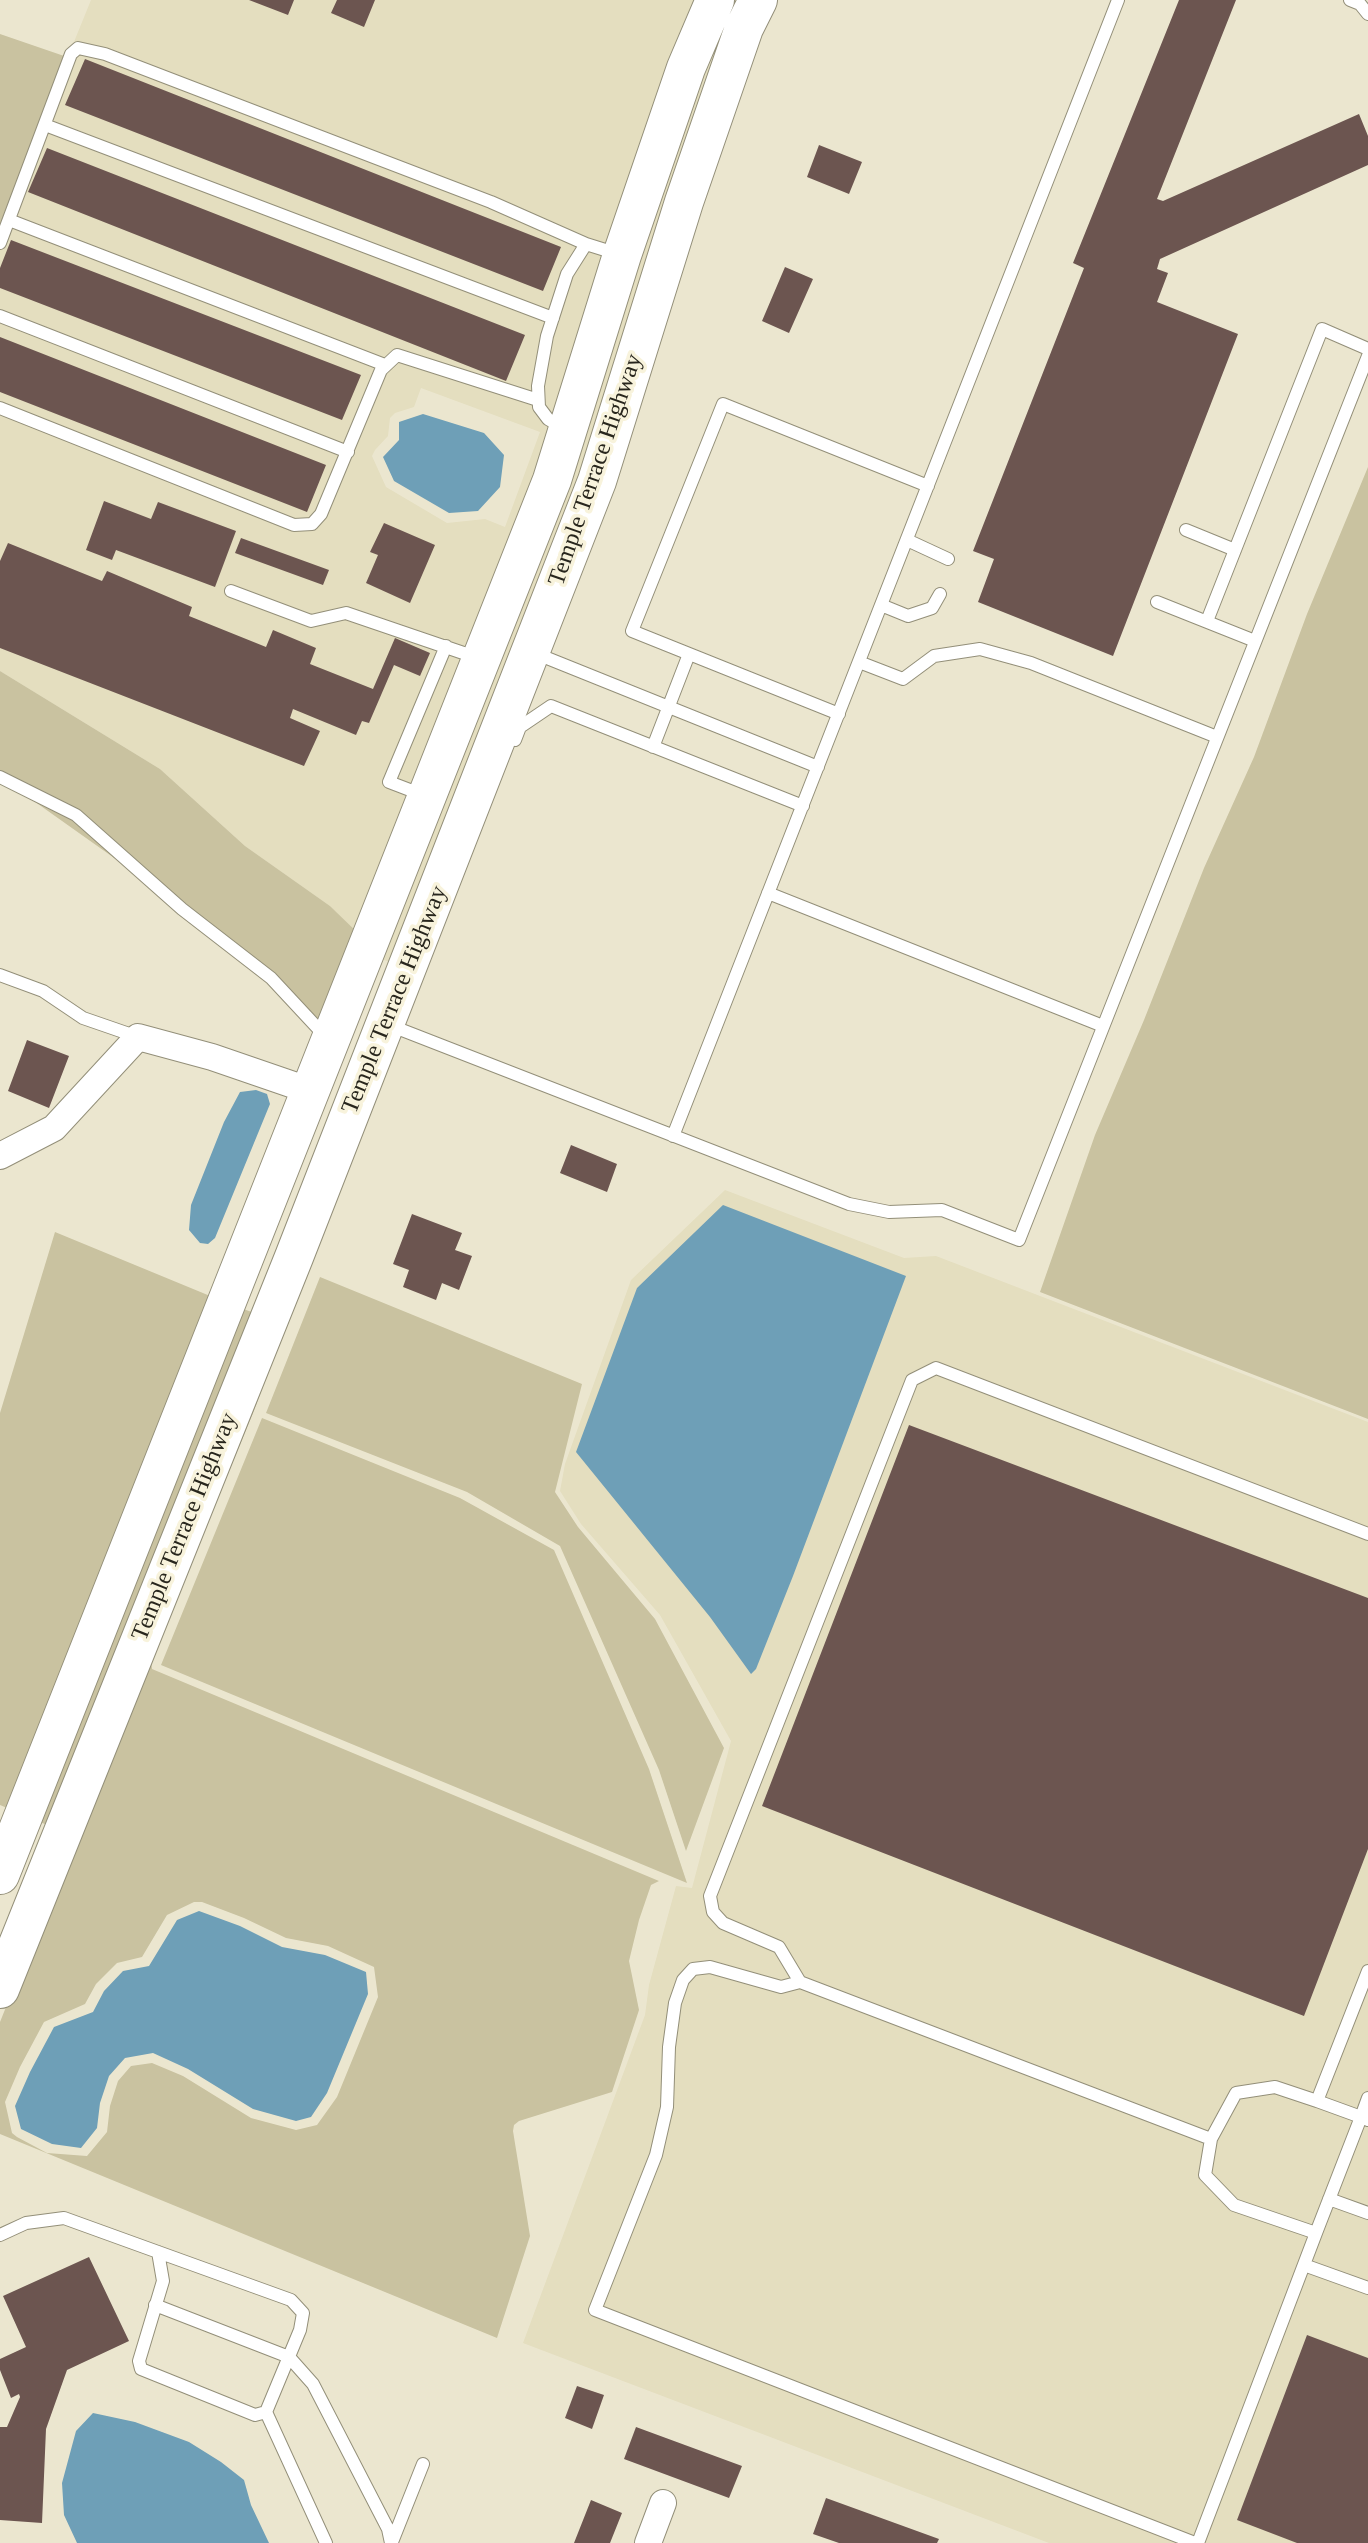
<!DOCTYPE html>
<html>
<head>
<meta charset="utf-8">
<style>
  body { margin:0 }
  canvas { display:block; background:#ebe6cf }
</style>
</head>
<body>
<canvas width="1368" height="2543"></canvas>
<script>
const g = document.querySelector('canvas').getContext('2d');
g.lineJoin = 'round';
function fillPath(path, color) {
  g.fillStyle = color;
  g.fill(path, 'evenodd');
}
function shape(rows) {
  const path = new Path2D();
  for (const r of rows) {
    path.moveTo(r[0], r[1]);
    for (let i = 2; i < r.length; i += 2) path.lineTo(r[i], r[i + 1]);
  }
  return path;
}
function trace(path, color, width, dash) {
  g.strokeStyle = color;
  g.lineWidth = width;
  g.lineCap = dash ? 'butt' : 'round';
  g.setLineDash(dash || []);
  g.stroke(path);
}
function label(font, color, halo, rows, align = 'center') {
  g.font = font + ' Georgia,serif';
  g.lineWidth = 7;
  g.setLineDash([]);
  g.textBaseline = 'middle';
  g.strokeStyle = halo;
  g.fillStyle = color;
  for (const [text, x, y, turn = 0] of rows) {
    g.save();
    g.translate(x, y);
    g.rotate((+turn || 0) * Math.PI / 180);
    g.textAlign = isNaN(turn) ? turn : align;
    if (halo) g.strokeText(text, 0, 0);
    g.fillText(text, 0, 0);
    g.restore();
  }
}
const built = shape([
  [91,0,702,0,579,356,359,934,330,906,245,846,160,769,0,671,0,224],
  [421,388,540,432,505,527,485,519,447,523,386,487,372,456,375,450,388,436,390,418,395,413,414,407],
  [729,0,745,0,586,477,396,964,384,960,378,954],
  [725,1190,904,1258,936,1256,1368,1422,1368,2543,1049,2543,523,2343,645,2015,649,1985,676,1886,692,1888,731,1741,660,1615,581,1524,560,1491,565,1464,631,1280]
]);
const green = shape([
  [0,34,67,57,0,224],
  [1368,467,1368,1419,1040,1292,1095,1135,1144,1020,1204,868,1254,757,1307,614],
  [0,671,160,769,245,846,330,906,359,934,329,1010,315,1023,141,877,0,777],
  [55,1232,215,1298,12,1810,0,1805,0,1413],
  [320,1277,582,1384,555,1492,578,1527,655,1619,724,1748,686,1851,659,1770,560,1546,467,1492,266,1413],
  [238,1307,257,1314,52,1827,35,1820],
  [286,1308,292,1310,253,1413,151,1661,152,1669,659,1881,651,1885,639,1920,629,1961,639,2010,612,2092,519,2121,514,2125,513,2131,530,2236,497,2338,0,2134,0,2022],
  [194,1902,202,1902,244,1918,286,1938,328,1946,374,1967,378,1997,337,2097,317,2125,296,2130,251,2118,183,2076,152,2063,131,2066,118,2081,110,2106,107,2132,87,2156,47,2153,17,2137,12,2133,5,2102,20,2067,44,2022,85,2004,96,1984,117,1963,142,1957,167,1915],
  [262,1418,460,1498,554,1550,649,1769,687,1883,161,1665]
]);
const water = shape([
  [423,414,484,433,504,455,500,487,478,511,449,513,394,481,383,457,399,440,399,422],
  [256,1090,267,1094,270,1104,215,1238,208,1244,200,1243,189,1230,191,1205,224,1122,240,1092],
  [723,1205,906,1276,793,1576,756,1669,751,1674,710,1617,576,1452,637,1288],
  [199,1911,240,1926,282,1947,325,1955,366,1972,368,1994,327,2093,311,2117,296,2121,253,2109,188,2069,153,2053,125,2058,109,2076,100,2103,97,2128,81,2148,52,2144,21,2129,15,2106,30,2072,54,2027,93,2012,104,1991,123,1971,149,1966,177,1920],
  [93,2413,135,2422,189,2442,221,2462,244,2480,251,2505,269,2543,77,2543,64,2515,62,2483,76,2431]
]);
const building = shape([
  [249,0,294,0,288,15],
  [337,0,375,0,364,27,331,13],
  [1179,0,1236,0,1157,199,1163,201,1359,114,1368,136,1368,165,1160,259,1157,269,1168,273,1157,302,1238,334,1113,656,978,602,994,559,973,551,1084,268,1073,263],
  [85,59,561,247,543,291,65,105],
  [819,145,862,162,849,194,807,177],
  [47,148,525,335,506,381,28,192],
  [11,240,361,375,342,420,0,288,0,268],
  [785,267,813,279,789,333,762,321],
  [0,337,326,465,307,512,0,392],
  [104,501,151,519,158,502,236,531,215,587,116,550,112,560,86,550],
  [384,523,435,545,410,603,366,583,378,555,370,552],
  [241,538,329,570,323,585,235,553],
  [8,543,102,581,107,571,192,607,189,616,266,647,273,630,316,648,310,664,373,689,395,638,430,653,420,676,394,665,369,723,362,721,356,735,293,709,290,718,320,731,304,766,0,648,0,561],
  [27,1040,69,1056,49,1108,8,1091],
  [571,1145,617,1164,607,1192,560,1173],
  [412,1214,462,1233,455,1250,472,1256,459,1290,442,1283,436,1300,403,1287,409,1270,393,1264],
  [909,1425,1368,1598,1368,1849,1304,2016,762,1806],
  [89,2257,129,2341,67,2370,46,2429,42,2523,0,2520,0,2427,7,2427,20,2397,19,2394,11,2398,0,2370,0,2359,26,2347,3,2296],
  [1307,2335,1368,2358,1368,2543,1297,2543,1237,2520],
  [577,2386,604,2395,592,2429,565,2418],
  [636,2427,742,2466,729,2498,624,2459],
  [826,2498,939,2539,937,2543,839,2543,813,2534],
  [591,2500,622,2513,610,2543,574,2543]
]);
const service = shape([
  [1350,0,1360,4,1368,14],
  [45,125,553,318],
  [9,220,385,365],
  [0,243,71,54,78,48,105,54,376,158,491,202,586,244],
  [0,316,348,452],
  [0,408,294,525,312,524,321,514,381,370,397,355,538,400],
  [565,429,548,419,539,407,538,386,547,336,567,274,586,244,618,254],
  [1186,530,1235,550],
  [907,540,948,559],
  [231,591,311,621,346,613,478,658],
  [1157,602,1255,641],
  [881,605,908,616,932,608,940,594],
  [1207,621,1322,329,1368,349],
  [532,652,818,767],
  [859,662,903,679,934,656,980,649,1031,663,1217,737],
  [839,714,632,631,723,404,928,486],
  [515,740,520,727,551,706,803,806],
  [653,747,689,654],
  [0,777,76,815,182,909,271,978,325,1036],
  [423,795,389,782,446,646],
  [768,893,1103,1026],
  [0,975,43,991,83,1018,138,1037],
  [389,1025,849,1204,889,1212,942,1210,1019,1240,1368,356],
  [673,1136,1118,0],
  [800,1982,781,1987,710,1967,693,1969,683,1980,675,2003,669,2047,667,2107,656,2155,595,2310,1195,2543],
  [1317,2101,1361,2117,1316,2233,1234,2205,1205,2175,1211,2139,1236,2093,1275,2087,1317,2101,1368,1971],
  [1368,2120,1361,2117,1368,2098],
  [1211,2139,800,1982,779,1947,723,1923,713,1912,710,1896,912,1380,936,1368,1368,1534],
  [1329,2199,1368,2213],
  [0,2235,26,2223,64,2218,158,2252,291,2300,303,2313,300,2330,266,2412,255,2415,141,2369,139,2361,163,2281,158,2252],
  [1304,2265,1368,2288],
  [155,2305,289,2357,313,2384,388,2529,391,2543],
  [266,2412,326,2543],
  [392,2542,423,2464],
  [1198,2543,1316,2233]
]);
const minor = shape([
  [0,1156,54,1128,138,1037,212,1057,311,1091],
  [648,2543,663,2503]
]);
const primary = shape([
  [0,1875,552,480,622,255,686,68,715,0],
  [0,1989,294,1257,597,481,684,202,744,28,758,0]
]);
const streetNames = [
  ["Temple Terrace Highway",596,470,-71],
  ["Temple Terrace Highway",395,1000,-68],
  ["Temple Terrace Highway",185,1527,-68]
];
fillPath(built, '#e4debf');
fillPath(green, '#c9c2a0');
fillPath(water, '#6e9fb7');
fillPath(building, '#6c5550');
trace(service, '#938f79', 14);
trace(minor, '#938f79', 28);
trace(primary, '#938f79', 40);
trace(service, '#fff', 12);
trace(minor, '#fff', 26);
trace(primary, '#fff', 38);
label('24px', '#28261d', '#f8f3dc', streetNames);
</script>
</body>
</html>
